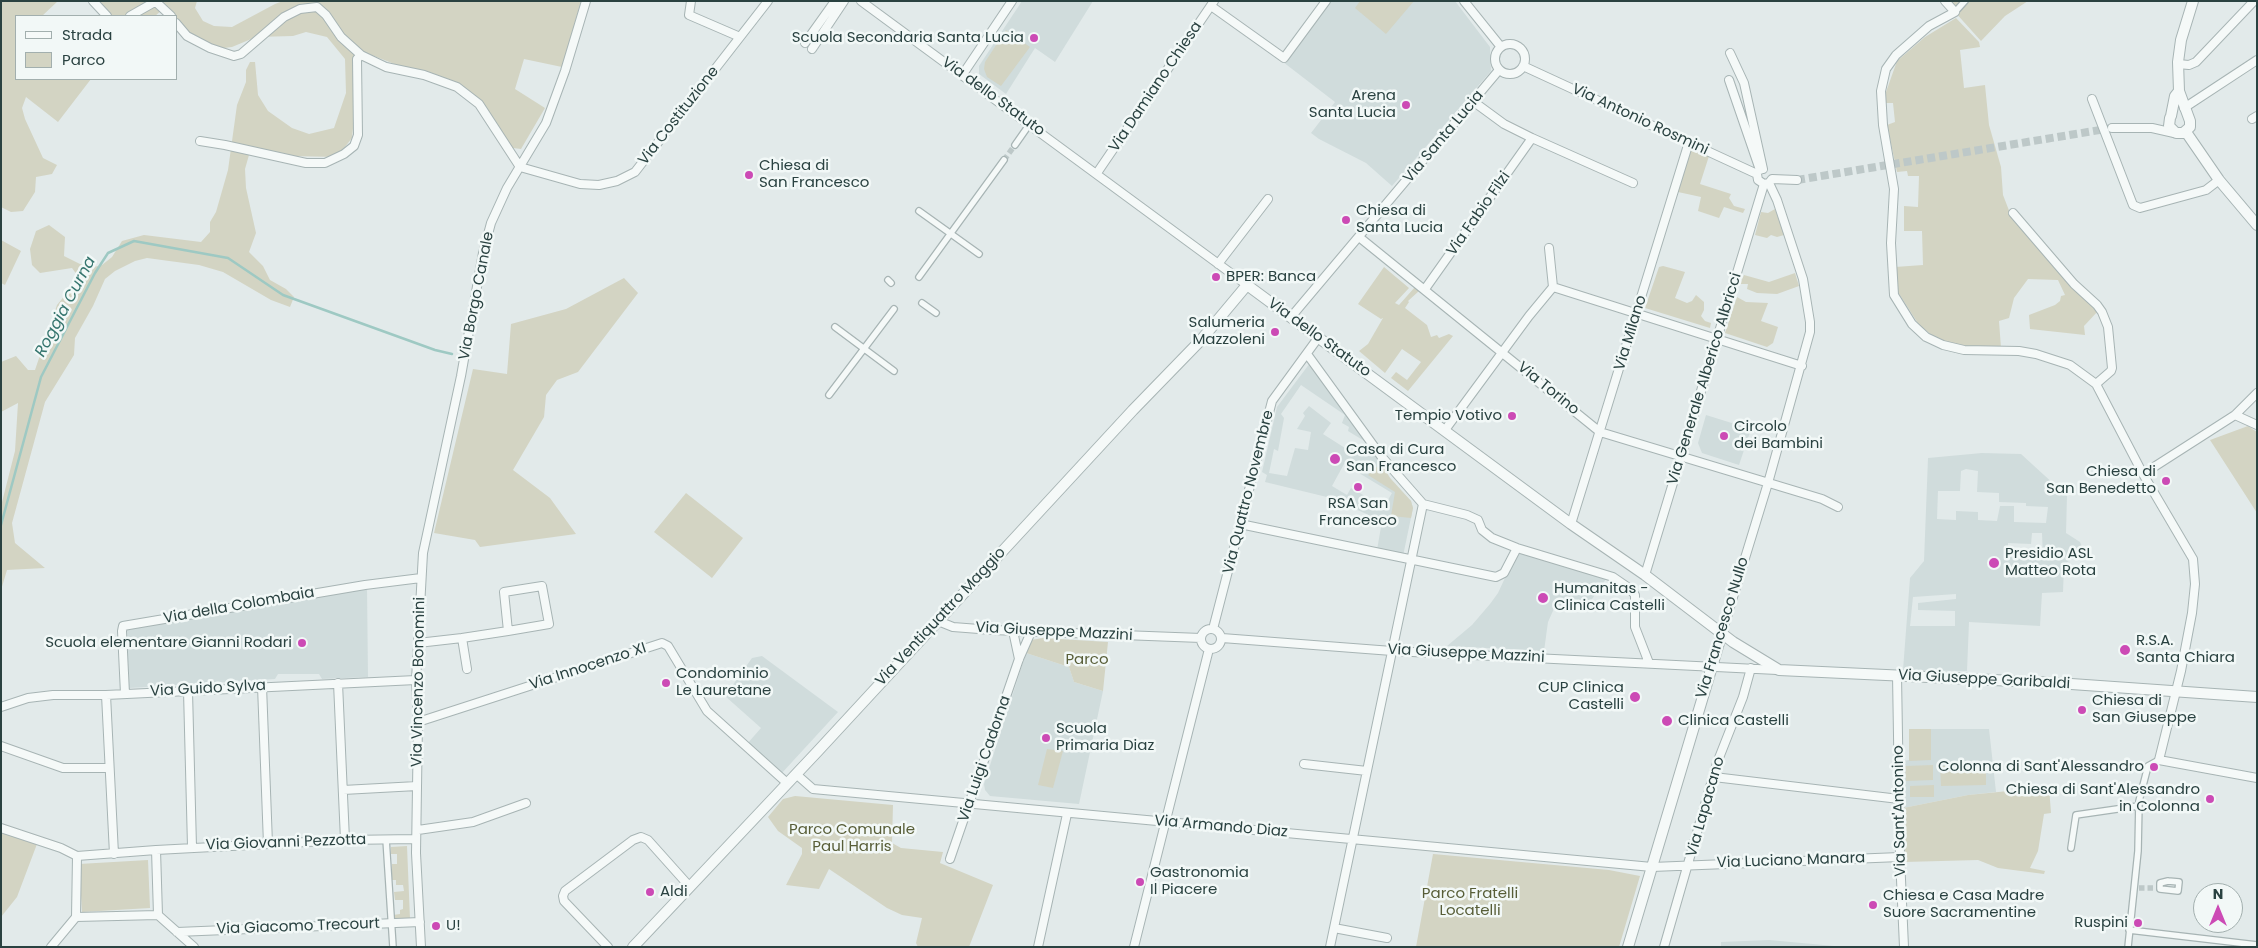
<!DOCTYPE html>
<html>
<head>
<meta charset="utf-8">
<style>
  body { margin:0 }
  #map { position:relative; width:2258px; height:948px; overflow:hidden; background:#e2eaea; font-family:Poppins,sans-serif }
  canvas { display:block }
  .frame { position:absolute; inset:0; border:2px solid #2a4241; pointer-events:none }
  .legend { position:absolute; left:15px; top:15px; width:162px; height:65px; box-sizing:border-box; background:#f2f8f7; border:1px solid #a2afae; margin:0; padding:6px 9px; list-style:none; font-size:15px; color:#2a4241 }
  .legend li { display:flex; align-items:center; gap:10px; height:25px }
  .legend b { width:25px; border:1px solid #a2afae }
  .north { position:absolute; left:2193px; top:883px; width:50px; height:50px; box-sizing:border-box; background:#f2f8f7; border:1px solid #a2afae; border-radius:50%; rotate:0deg; font-size:14px; font-weight:700; line-height:20px; text-align:center; color:#2a4241 }
  .north::after { content:''; display:block; margin:auto; width:18px; height:22px; background:#cc4ab5; clip-path:polygon(50% 0,100% 100%,50% 72%,0 100%) }
</style>
</head>
<body>
<div id="map">
<canvas width="2258" height="948"></canvas>
<div class="frame"></div>
<ul class="legend">
<li><b style="height:6px;background:#f5f9f8"></b>Strada</li>
<li><b style="height:14px;background:#d3d4c3"></b>Parco</li>
</ul>
<div class="north">N</div>
</div>
<script>
const g = document.querySelector('canvas').getContext('2d');
g.lineJoin = 'round';
function fillPath(path, color) {
  g.fillStyle = color;
  g.fill(path, 'evenodd');
}
function shape(rows) {
  const path = new Path2D();
  for (const r of rows) {
    if (r.length === 3) {
      path.moveTo(r[0] + r[2], r[1]);
      path.arc(r[0], r[1], r[2], 0, 2 * Math.PI);
      continue;
    }
    path.moveTo(r[0], r[1]);
    for (let i = 2; i < r.length; i += 2) path.lineTo(r[i], r[i + 1]);
  }
  return path;
}
function trace(path, color, width, dash) {
  g.strokeStyle = color;
  g.lineWidth = width;
  g.lineCap = dash ? 'butt' : 'round';
  g.setLineDash(dash || []);
  g.stroke(path);
}
function label(font, color, halo, rows, align = 'center') {
  g.font = font + ' Poppins,sans-serif';
  g.lineWidth = 5;
  g.setLineDash([]);
  g.textBaseline = 'middle';
  g.strokeStyle = halo;
  g.fillStyle = color;
  for (const [text, x, y, turn = 0] of rows) {
    g.save();
    g.translate(x, y);
    g.rotate((+turn || 0) * Math.PI / 180);
    g.textAlign = isNaN(turn) ? turn : align;
    if (halo) g.strokeText(text, 0, 0);
    g.fillText(text, 0, 0);
    g.restore();
  }
}
const built = shape([
  [1022,1,1093,1,1055,62,1035,48,1006,94,979,74,979,66],
  [1330,1,1455,1,1490,47,1491,71,1392,186,1366,163,1319,139,1311,133,1335,102,1283,62],
  [1310,363,1368,444,1390,478,1411,501,1413,508,1403,556,1377,550,1382,521,1331,498,1265,482,1267,475,1262,472,1277,407],
  [1301,385,1345,415,1342,423,1349,427,1348,431,1366,442,1356,455,1323,434,1331,423,1309,406,1303,413,1305,416,1297,429,1311,432,1308,450,1295,448,1287,476,1269,473,1274,449,1278,451,1284,418,1281,414],
  [1344,464,1392,493,1384,507,1351,488,1347,495,1332,486],
  [1706,415,1751,429,1739,465,1702,453,1698,443],
  [1982,453,2021,454,2067,496,2066,533,2080,542,2083,549,2064,565,2063,592,2042,593,2040,626,1969,622,1967,671,1903,670,1910,578,1924,561,1928,458],
  [1966,469,1978,471,1977,492,1999,493,1999,502,2026,503,2026,506,2048,507,2046,523,2014,522,2014,506,2000,506,1997,521,1978,520,1978,512,1956,511,1956,520,1937,519,1938,491,1960,491,1961,471],
  [2032,533,2042,533,2043,559,2008,557,2008,543,2031,544],
  [1956,594,1956,599,1918,603,1918,610,1955,611,1955,626,1910,626,1913,597],
  [1517,552,1606,579,1583,612,1556,604,1548,622,1544,651,1447,646,1472,625,1490,604,1498,593],
  [367,587,368,677,322,679,319,674,278,674,275,679,129,688,127,630],
  [1026,653,1069,667,1074,682,1103,691,1079,804,990,796,985,790,984,784],
  [762,656,838,712,781,774,747,744,761,728,725,696,752,658],
  [1909,729,1989,729,1996,792,1968,795,1903,808,1902,761,1909,760],
  [1769,940,1845,947,1721,947,1721,942]
]);
const green = shape([
  [1,1,58,1,42,16,16,16,16,79,91,79,58,122,26,97,22,108,25,119,43,158,57,165,52,174,36,177,35,192,23,211,11,212,1,207],
  [102,1,197,1,195,8,203,21,214,26,232,27,275,4,283,1,581,1,562,67,524,59,515,89,545,108,521,149,513,148,483,105,468,91,447,79,410,70,361,51,352,138,337,157,288,156,251,148,245,169,246,188,256,233,249,252,263,266,270,280,286,289,294,297,290,307,271,300,223,272,199,265,147,258,135,261,115,271,105,279,93,306,75,338,74,355,45,402,12,523,15,543,45,568,7,570,1,590,1,506,15,451,18,403,1,412,1,362,16,356,28,370,35,370,57,305,75,283,77,275,72,268,40,273,32,265,30,249,36,231,49,225,65,237,64,256,80,264,94,267,102,265,112,257,122,241,144,235,201,242,210,232,210,222,216,212,228,170,237,105,246,82,246,70,250,62,255,62,258,95,268,111,292,128,309,134,334,128,346,93,345,59,327,37,306,32,293,36,256,37,232,47,216,49,183,31,176,24,176,16,168,16,162,10,155,16,108,16,96,4],
  [1360,1,1414,1,1386,34,1355,8],
  [1945,1,2028,1,2005,16,1981,41],
  [1956,18,1979,42,1980,47,1960,50,1964,88,1985,85,1989,125,2001,167,2003,195,2010,213,2099,310,2084,326,2085,335,2030,329,2029,315,2055,305,2060,301,2061,296,2065,295,2058,280,2028,279,2014,298,2009,318,1999,321,2001,348,1963,347,1945,342,1933,336,1919,325,1896,289,1895,267,1923,265,1922,231,1904,231,1904,206,1918,207,1919,176,1908,176,1907,171,1897,172,1887,125,1895,122,1893,103,1885,103,1886,92,1897,61,1925,37],
  [1006,30,1030,47,1001,86,987,77,984,69,985,62],
  [1691,146,1709,156,1700,184,1731,194,1729,198,1734,206,1745,209,1743,213,1724,207,1719,218,1698,211,1701,197,1678,192],
  [1775,209,1784,235,1777,237,1771,235,1767,238,1755,235,1761,212,1768,213],
  [1,240,21,251,5,285,1,283],
  [1663,266,1685,272,1675,298,1687,303,1692,301,1696,295,1704,302,1704,310,1701,316,1705,321,1711,323,1710,328,1645,308,1659,267],
  [1384,267,1409,288,1395,303,1399,305,1415,287,1419,291,1408,301,1409,302,1405,308,1427,325,1431,337,1437,335,1439,338,1449,334,1453,336,1408,391,1391,378,1396,372,1407,380,1421,362,1402,349,1385,373,1359,351,1368,344,1383,318,1381,319,1358,304],
  [1795,273,1799,286,1777,294,1757,293,1747,289,1748,284,1740,284,1744,275,1769,282],
  [624,278,638,293,578,372,557,380,546,395,544,417,513,470,550,498,576,534,480,547,475,540,434,533,473,369,507,374,511,324,566,309],
  [1737,297,1746,302,1768,303,1761,321,1778,327,1773,343,1767,347,1725,333],
  [2248,426,2257,432,2257,513,2210,440],
  [1381,463,1390,478,1411,501,1413,508,1411,518,1391,516,1395,492,1368,475],
  [686,493,743,538,712,578,654,532],
  [1043,638,1108,642,1103,691,1074,682,1069,667,1026,653,1031,640],
  [1909,729,1931,729,1931,760,1909,761],
  [1047,749,1063,751,1053,788,1038,785],
  [1933,765,1933,780,1906,781,1905,766],
  [1986,765,1986,785,1941,786,1940,766],
  [1934,785,1934,797,1910,797,1910,786],
  [2049,787,2051,813,2044,814,2038,851,2030,868,2045,871,2044,874,1998,868,1978,860,1904,862,1903,808,1968,795],
  [795,796,893,805,892,843,901,848,943,852,940,863,993,885,969,947,918,947,916,943,922,918,902,915,887,908,829,869,819,889,786,885,802,854,802,848,778,831,768,817,783,799],
  [1,832,37,844,17,897,1,917],
  [407,846,410,919,393,920,393,915,400,914,400,910,403,909,403,900,395,900,394,892,404,891,403,885,396,885,396,880,390,880,389,870,392,870,392,864,397,864,397,854,391,854,391,847],
  [1433,854,1609,870,1640,876,1619,947,1416,947],
  [148,860,150,908,82,912,79,864]
]);
const stream = shape([
  [1,525,41,377,95,273,108,253,134,241,228,258,283,295,435,350,452,354]
]);
const pedestrianTunnel = shape([
  [1004,160,1015,145],
  [2139,888,2160,888]
]);
const minorTunnel = shape([
  [1797,180,2112,128]
]);
const pedestrian = shape([
  [1955,12,1965,1],
  [1015,145,1029,125],
  [919,211,979,254],
  [919,277,1004,160],
  [888,280,891,283],
  [922,303,936,313],
  [835,327,894,371],
  [829,395,894,309],
  [386,839,393,947],
  [2071,848,2076,815,2138,806],
  [2168,881,2179,882,2178,891,2160,889,2160,883,2168,881],
  [2129,930,2257,945],
  [2128,947,2138,851,2139,801,2148,766,2159,760]
]);
const minor = shape([
  [93,1,107,16],
  [691,1,689,15,740,37],
  [861,1,1247,285],
  [1464,1,1501,47],
  [1945,1,1955,12,1929,26,1896,55,1886,69,1881,91,1883,125,1894,189,1891,243,1894,295,1912,324,1926,337,1943,345,1964,350,2019,351,2036,354,2070,365,2096,384,2143,474,2193,559,2195,584,2192,613,2181,671,2159,760,2257,778],
  [1211,6,1284,58,1326,1],
  [130,16,153,3,157,3,171,16],
  [176,23,187,36,210,48,234,56,241,54,284,17,300,9,317,7,326,15,341,37,361,55],
  [805,43,835,1],
  [1510,59,15],
  [812,49,844,1],
  [1730,53,1744,83,1763,169],
  [2178,64,2189,65,2196,62,2254,1],
  [1523,66,1757,174],
  [963,74,1012,1],
  [1729,80,1760,170],
  [2092,99,2133,205,2140,208,2206,190,2219,180],
  [1474,102,1504,124,1532,138,1633,183],
  [2184,108,2257,60],
  [2252,119,2257,116],
  [2112,128,2152,128,2174,133],
  [200,141,225,145,306,163,325,163,344,154,354,146,358,135,357,59,361,55,386,67,424,75,457,87,479,104,520,167],
  [520,167,580,184,599,185,617,181,635,172,768,1],
  [1097,173,1214,1],
  [1757,174,1758,180,1764,184,1769,183,1772,179,1797,180],
  [2013,213,2074,284,2097,305,2102,312,2108,327,2112,368,2111,371,2096,384],
  [1359,237,1600,432,1822,499,1838,507],
  [1218,264,1268,199],
  [1553,287,1802,366],
  [1425,289,1532,138],
  [1291,317,1499,70],
  [1307,354,1381,456,1423,504,1467,515,1478,520,1482,530,1492,538,1517,548,1613,577,1629,588,1635,595,1635,627,1649,663],
  [2235,415,2257,425],
  [1445,430,1529,316,1553,287,1549,248],
  [2143,474,2235,415,2257,393],
  [1240,524,1496,577,1504,573,1517,548],
  [1571,524,1689,142],
  [1645,575,1764,184],
  [938,621,953,627,992,630,1201,638],
  [1211,639,10],
  [1213,629,1272,401,1318,338],
  [1013,631,1019,659],
  [1722,633,1768,483,1810,332,1810,322,1803,279,1777,200,1769,183],
  [462,638,467,669],
  [1222,638,1392,651,1777,670],
  [418,643,462,638,508,631,549,624,542,586,504,592,508,631],
  [1897,675,1900,857,1904,947],
  [338,683,345,840],
  [262,686,268,844],
  [188,691,192,847],
  [125,694,122,631,123,626,365,585,421,578],
  [106,695,114,854],
  [1,707,28,698,53,695,106,695,416,680],
  [418,722,662,643,668,646,707,711,787,783],
  [1,746,63,768,109,768],
  [1304,764,1367,771],
  [796,774,813,789,1652,867,1900,857],
  [1714,777,1899,799],
  [343,790,417,786],
  [1,828,61,848,77,856],
  [418,830,473,822,526,803],
  [156,850,158,915,76,917,77,856,156,850],
  [156,850,345,840,416,839],
  [950,859,1019,659,1031,632],
  [158,915,194,947],
  [1334,928,1387,938],
  [177,932,420,922],
  [51,947,76,917],
  [421,947,416,853,418,722,416,680,423,553,461,376,483,253,491,223,507,188,546,123,565,71,586,1],
  [608,947,564,901,563,896,565,891,633,840,641,837,648,840,690,887],
  [1038,947,1067,814],
  [1134,947,1209,649],
  [1330,947,1423,504],
  [1664,947,1717,763,1743,697,1751,668]
]);
const tertiary = shape([
  [2171,116,2175,96,2179,91],
  [2170,118,2169,126,2176,133,2183,133,2190,127,2190,121,2179,91,2178,62,2181,40,2193,1],
  [2186,132,2219,180,2257,225],
  [633,947,817,752,1133,410,1201,340,1247,285,1571,524,1645,575,1733,642,1779,670,2057,683,2257,697],
  [1628,947,1722,633]
]);
const markers = [
  [1034,38,5,"#cc4ab5"],
  [1406,105,5,"#cc4ab5"],
  [749,175,5,"#cc4ab5"],
  [1346,220,5,"#cc4ab5"],
  [1216,277,5,"#cc4ab5"],
  [1275,332,5,"#cc4ab5"],
  [1512,416,5,"#cc4ab5"],
  [1724,436,5,"#cc4ab5"],
  [1335,459,6,"#cc4ab5"],
  [2166,481,5,"#cc4ab5"],
  [1358,487,5,"#cc4ab5"],
  [1994,563,6,"#cc4ab5"],
  [1543,598,6,"#cc4ab5"],
  [302,643,5,"#cc4ab5"],
  [2125,650,6,"#cc4ab5"],
  [666,683,5,"#cc4ab5"],
  [1635,697,6,"#cc4ab5"],
  [2082,710,5,"#cc4ab5"],
  [1667,721,6,"#cc4ab5"],
  [1046,738,5,"#cc4ab5"],
  [2154,767,5,"#cc4ab5"],
  [2210,799,5,"#cc4ab5"],
  [1140,882,5,"#cc4ab5"],
  [650,892,5,"#cc4ab5"],
  [1873,905,5,"#cc4ab5"],
  [2138,923,5,"#cc4ab5"],
  [436,926,5,"#cc4ab5"]
];
const poiNames = [
  ["Scuola Secondaria Santa Lucia",1024,38,"right"],
  ["Arena",1396,96,"right"],
  ["Santa Lucia",1396,113,"right"],
  ["Chiesa di",759,166],
  ["San Francesco",759,183],
  ["Chiesa di",1356,211],
  ["Santa Lucia",1356,228],
  ["BPER: Banca",1226,277],
  ["Salumeria",1265,323,"right"],
  ["Mazzoleni",1265,340,"right"],
  ["Tempio Votivo",1502,416,"right"],
  ["Circolo",1734,427],
  ["dei Bambini",1734,444],
  ["Casa di Cura",1346,450],
  ["San Francesco",1346,467],
  ["Chiesa di",2156,472,"right"],
  ["San Benedetto",2156,489,"right"],
  ["RSA San",1358,504,"center"],
  ["Francesco",1358,521,"center"],
  ["Presidio ASL",2005,554],
  ["Matteo Rota",2005,571],
  ["Humanitas -",1554,589],
  ["Clinica Castelli",1554,606],
  ["R.S.A.",2136,641],
  ["Santa Chiara",2136,658],
  ["Scuola elementare Gianni Rodari",292,643,"right"],
  ["Condominio",676,674],
  ["Le Lauretane",676,691],
  ["CUP Clinica",1624,688,"right"],
  ["Castelli",1624,705,"right"],
  ["Chiesa di",2092,701],
  ["San Giuseppe",2092,718],
  ["Clinica Castelli",1678,721],
  ["Scuola",1056,729],
  ["Primaria Diaz",1056,746],
  ["Colonna di Sant'Alessandro",2144,767,"right"],
  ["Chiesa di Sant'Alessandro",2200,790,"right"],
  ["in Colonna",2200,807,"right"],
  ["Gastronomia",1150,873],
  ["Il Piacere",1150,890],
  ["Aldi",660,892],
  ["Chiesa e Casa Madre",1883,896],
  ["Suore Sacramentine",1883,913],
  ["Ruspini",2128,923,"right"],
  ["U!",446,926]
];
const streetNames = [
  ["Via Damiano Chiesa",1156,87,-56],
  ["Via dello Statuto",993,97,36],
  ["Via Costituzione",679,116,-52],
  ["Via Antonio Rosmini",1640,120,25],
  ["Via Santa Lucia",1444,137,-50],
  ["Via Fabio Filzi",1479,214,-55],
  ["Via Borgo Canale",477,296,-79],
  ["Via Milano",1631,333,-73],
  ["Via dello Statuto",1319,338,36],
  ["Via Generale Alberico Albricci",1705,379,-73],
  ["Via Torino",1548,389,39],
  ["Via Quattro Novembre",1249,492,-76],
  ["Via della Colombaia",239,606,-10],
  ["Via Ventiquattro Maggio",941,617,-47],
  ["Via Francesco Nullo",1723,628,-73],
  ["Via Giuseppe Mazzini",1054,632,3],
  ["Via Giuseppe Mazzini",1466,654,3],
  ["Via Innocenzo XI",588,667,-18],
  ["Via Giuseppe Garibaldi",1984,680,3],
  ["Via Vincenzo Bonomini",419,682,-89],
  ["Via Guido Sylva",208,689,-3],
  ["Via Luigi Cadorna",985,759,-71],
  ["Via Lapacano",1706,807,-74],
  ["Via Sant'Antonino",1900,811,-91],
  ["Via Armando Diaz",1221,827,5],
  ["Via Giovanni Pezzotta",286,843,-2],
  ["Via Luciano Manara",1791,861,-2],
  ["Via Giacomo Trecourt",298,927,-2]
];
const parkNames = [
  ["Parco",1087,660],
  ["Parco Comunale",852,830],
  ["Paul Harris",852,847],
  ["Parco Fratelli",1470,894],
  ["Locatelli",1470,911]
];
const waterNames = [
  ["Roggia Curna",66,307,-62]
];
fillPath(built, '#d0dcdc');
fillPath(green, '#d3d4c3');
trace(stream, '#9ec9c3', 2.5);
trace(pedestrianTunnel, '#bdc8c8', 5.5, [5.5, 3]);
trace(minorTunnel, '#bdc8c8', 8, [8, 4]);
trace(pedestrian, '#a7b4b4', 8);
trace(minor, '#a7b4b4', 10);
trace(tertiary, '#a7b4b4', 12);
trace(pedestrian, '#f5f9f8', 5.5);
trace(minor, '#f5f9f8', 8);
trace(tertiary, '#f5f9f8', 10);
for (const [x, y, r, color] of markers) {
  const dot = new Path2D();
  dot.arc(x, y, r, 0, 2 * Math.PI);
  g.fillStyle = color;
  g.fill(dot);
  trace(dot, '#f2f8f7', 2);
}
label('15px', '#2a4241', '#f2f8f7', poiNames, 'left');
label('15px', '#2a4241', '#f2f8f7', streetNames);
label('15px', '#585e38', '#f2f8f7', parkNames);
label('italic 16px', '#35756e', '#f2f8f7', waterNames);
</script>
</body>
</html>
